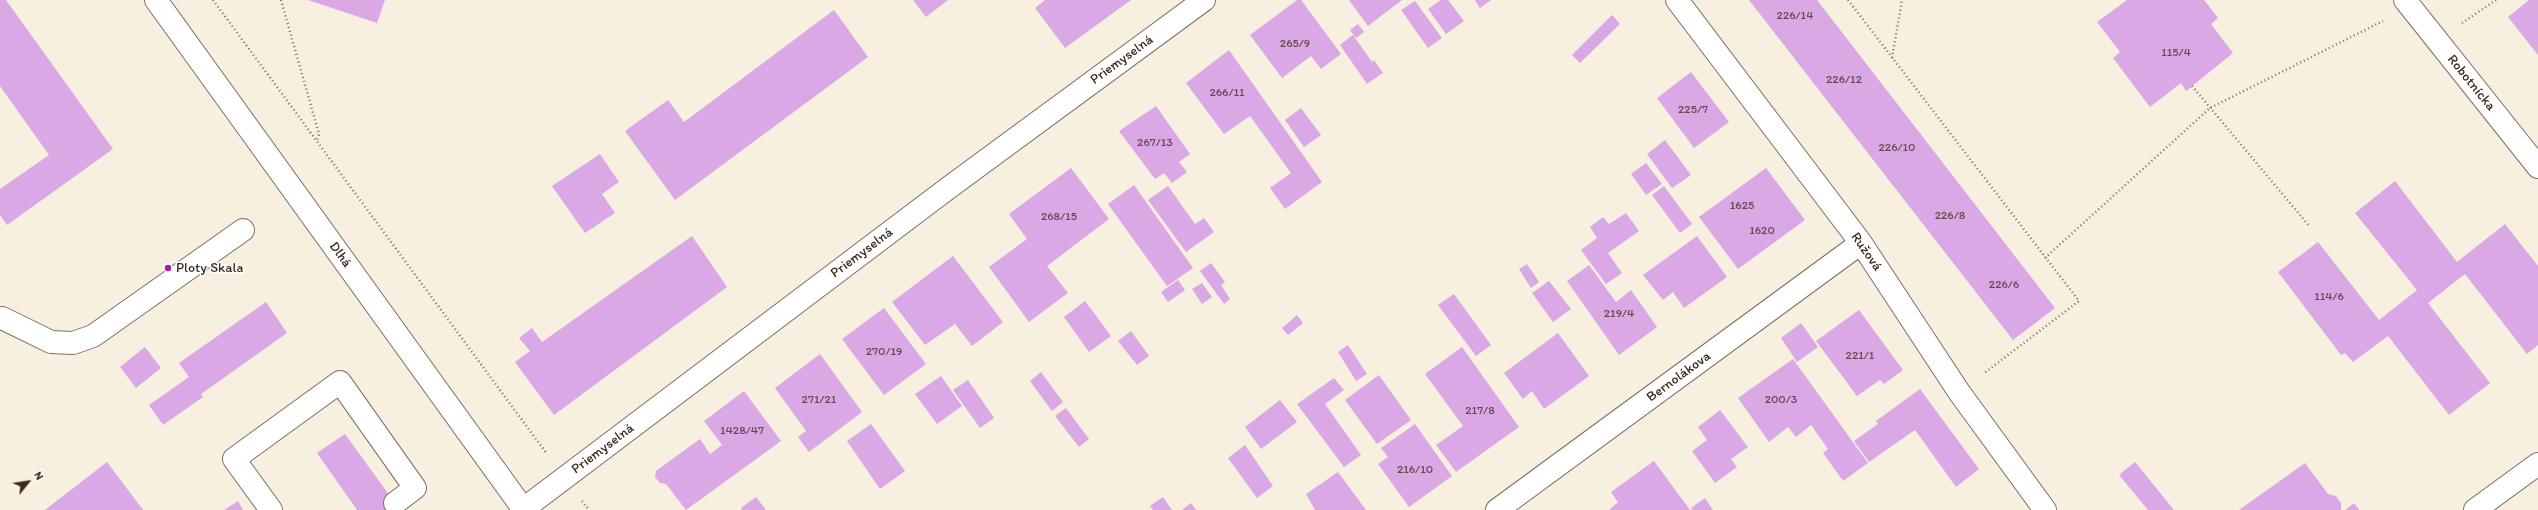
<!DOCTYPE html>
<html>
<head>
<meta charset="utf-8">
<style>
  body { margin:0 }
  #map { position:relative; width:2538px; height:510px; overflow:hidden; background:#f7efdf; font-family:Itim,sans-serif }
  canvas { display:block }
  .north { position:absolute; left:8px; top:462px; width:40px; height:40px; -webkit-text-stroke:3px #fff; paint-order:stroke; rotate:60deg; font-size:11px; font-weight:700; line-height:16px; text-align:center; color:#3b2a1e }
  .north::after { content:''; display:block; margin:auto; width:14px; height:18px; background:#3b2a1e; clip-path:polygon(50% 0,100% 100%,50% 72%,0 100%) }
</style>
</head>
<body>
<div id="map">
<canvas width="2538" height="510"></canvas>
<div class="north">N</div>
</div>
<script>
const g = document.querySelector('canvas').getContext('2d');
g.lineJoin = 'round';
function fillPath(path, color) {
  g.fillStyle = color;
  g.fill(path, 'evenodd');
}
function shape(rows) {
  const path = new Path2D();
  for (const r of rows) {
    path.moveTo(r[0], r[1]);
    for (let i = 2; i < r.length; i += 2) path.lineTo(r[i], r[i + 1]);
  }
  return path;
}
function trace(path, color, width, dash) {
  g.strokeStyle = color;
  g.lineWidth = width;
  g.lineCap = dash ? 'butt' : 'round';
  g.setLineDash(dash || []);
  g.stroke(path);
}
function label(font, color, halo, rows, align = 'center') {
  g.font = font + ' Itim,sans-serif';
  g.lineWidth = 3;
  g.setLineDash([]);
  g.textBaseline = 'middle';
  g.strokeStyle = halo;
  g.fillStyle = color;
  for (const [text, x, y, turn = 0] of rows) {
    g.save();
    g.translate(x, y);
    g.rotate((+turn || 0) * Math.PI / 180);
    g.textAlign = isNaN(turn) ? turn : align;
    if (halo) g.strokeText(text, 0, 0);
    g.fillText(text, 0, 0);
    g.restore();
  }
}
const building = shape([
  [0,0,6,0,113,149,7,225,0,215,0,189,49,155,0,86],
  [308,0,385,0,377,23],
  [913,0,948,0,926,17],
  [1045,0,1131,0,1065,48,1035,8],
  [1297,0,1301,0,1341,54,1321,69,1311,56,1282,78,1250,35],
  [1349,0,1402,0,1368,26],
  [1441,0,1448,0,1464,21,1446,34,1428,9],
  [1475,0,1491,0,1480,8],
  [1749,0,1817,0,2055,308,2013,340],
  [2127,0,2204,0,2218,18,2211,24,2233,53,2186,91,2181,83,2150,107,2113,58,2120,52,2097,22],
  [2529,0,2538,0,2538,55,2508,17],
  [1415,1,1442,38,1428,48,1401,10],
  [834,10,868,57,675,200,625,131,668,100,684,122],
  [1612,15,1620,24,1580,63,1572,55],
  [1358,24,1364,32,1356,38,1350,30],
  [1353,35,1372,62,1374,60,1383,73,1367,84,1340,45],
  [1229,50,1322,182,1285,209,1270,188,1291,173,1250,116,1224,134,1186,83],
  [1691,72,1729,122,1694,148,1657,98],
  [1156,106,1190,154,1179,162,1187,172,1172,183,1164,173,1155,179,1119,131],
  [1301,108,1321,135,1304,147,1285,120],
  [1665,140,1691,175,1672,188,1647,154],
  [600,154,619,182,602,194,615,213,585,233,552,186],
  [1646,163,1662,184,1646,195,1631,174],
  [1071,168,1109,219,1047,266,1068,293,1029,322,989,267,1027,239,1009,214],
  [1766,168,1805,220,1738,269,1699,217],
  [2395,181,2457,262,2505,224,2538,266,2538,345,2527,354,2465,274,2428,303,2490,383,2449,415,2388,336,2353,362,2345,353,2341,355,2278,272,2318,242,2379,320,2417,290,2355,213],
  [1134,185,1193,268,1167,286,1108,204],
  [1168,186,1195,224,1204,218,1214,232,1186,252,1148,200],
  [1664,186,1692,224,1680,233,1652,195],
  [1626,213,1639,231,1608,253,1622,273,1606,284,1581,250,1597,238,1590,227,1603,217,1609,224],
  [692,236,727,287,554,415,515,362,530,351,519,338,532,328,542,342],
  [1697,236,1727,277,1684,308,1673,292,1663,300,1643,275],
  [953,256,1003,322,972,346,955,324,925,345,892,302],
  [1211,263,1225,282,1221,285,1230,299,1224,304,1200,271],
  [1527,264,1539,282,1531,288,1519,269],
  [1589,265,1616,302,1631,290,1657,327,1619,355,1567,281],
  [1178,280,1185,290,1168,302,1161,292],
  [1549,281,1571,309,1553,322,1532,293],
  [1202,283,1212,297,1202,304,1192,289],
  [1454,294,1491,345,1476,356,1438,305],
  [1085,301,1111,336,1089,352,1064,317],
  [266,302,287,333,201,394,203,397,163,425,149,405,189,377,179,363],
  [884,308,926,364,884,395,842,339],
  [1859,310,1903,370,1884,384,1880,380,1857,396,1816,341],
  [1297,315,1303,323,1288,335,1282,328],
  [1801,323,1818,347,1797,362,1781,338],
  [1131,331,1149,356,1137,365,1118,341],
  [1558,333,1589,376,1544,409,1532,391,1523,399,1504,373],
  [1348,345,1367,374,1356,381,1338,352],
  [145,347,161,368,136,388,120,367],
  [1462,347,1519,427,1456,472,1436,445,1463,426,1425,374],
  [820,354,862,412,809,452,798,437,806,431,775,388],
  [1793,359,1868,463,1843,481,1823,453,1828,449,1811,425,1796,437,1788,427,1769,442,1738,398],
  [1041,372,1063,402,1052,411,1030,381],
  [1379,375,1411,420,1377,444,1345,400],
  [941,376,962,406,937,424,915,394],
  [1334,378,1344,390,1325,404,1361,455,1344,467,1297,404],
  [968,380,994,418,980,428,953,390],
  [1920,389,1979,469,1956,487,1915,430,1869,462,1854,441,1878,424,1876,421],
  [744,391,781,441,686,510,666,484,660,483,655,477,656,471,700,439,710,454,722,445,704,421],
  [1280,400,1297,422,1261,449,1245,427],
  [1066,408,1089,439,1079,447,1055,416],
  [1720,410,1748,447,1731,459,1737,467,1715,483,1692,451,1707,440,1698,427],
  [871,424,905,471,880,489,847,441],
  [1415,424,1452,476,1409,507,1378,464,1388,457,1381,448],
  [345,434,395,503,399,510,357,510,317,453],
  [1245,445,1273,486,1257,498,1228,458],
  [1654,461,1690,510,1609,510,1618,502,1611,492],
  [107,462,143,510,45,510],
  [2135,462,2174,510,2148,510,2119,475],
  [2305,463,2328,494,2336,496,2341,503,2341,510,2239,510],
  [1338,472,1366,510,1315,510,1306,494],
  [756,497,766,510,742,510,741,508],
  [1163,497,1172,510,1153,510,1150,506],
  [1705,498,1713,510,1693,510,1691,508],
  [238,501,243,510,224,510],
  [1191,503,1196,510,1182,510],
  [2354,503,2359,510,2345,510]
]);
const path = shape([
  [213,0,547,454],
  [281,0,319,134,317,141],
  [1848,0,2079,301,1983,374],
  [2462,23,2496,0],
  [1892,58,1902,0],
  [2192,86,2310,227],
  [2045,258,2210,108,2383,21],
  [582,501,589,510]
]);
const minor = shape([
  [156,0,524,510],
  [1677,0,1861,243,1959,392,2045,510],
  [2405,0,2538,167],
  [2,318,51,342,73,343,93,336,243,230],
  [271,510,234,459,340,382,415,488,395,503],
  [522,510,947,189,1204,0],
  [1497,510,1861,243],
  [2475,510,2538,464]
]);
const markers = [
  [168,268,4,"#b5179e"]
];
const numberNames = [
  ["226/14",1795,16],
  ["265/9",1295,44],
  ["115/4",2176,53],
  ["226/12",1844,80],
  ["266/11",1227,93],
  ["225/7",1693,110],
  ["267/13",1155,143],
  ["226/10",1897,148],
  ["1625",1742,206],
  ["226/8",1950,216],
  ["268/15",1059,217],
  ["1620",1762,231],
  ["226/6",2004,285],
  ["114/6",2329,297],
  ["219/4",1619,314],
  ["270/19",884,352],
  ["221/1",1860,356],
  ["271/21",819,400],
  ["200/3",1781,400],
  ["217/8",1480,411],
  ["1428/47",742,431],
  ["216/10",1415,470]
];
const streetNames = [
  ["Priemyselná",1122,60,-36],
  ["Robotnícka",2471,83,51],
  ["Ružová",1866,252,55],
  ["Priemyselná",862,253,-37],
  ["Dlhá",340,255,54],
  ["Bernolákova",1679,377,-36],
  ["Priemyselná",603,449,-37]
];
const poiNames = [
  ["Ploty Skala",176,268]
];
fillPath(building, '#d9a8e5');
trace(minor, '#7d6f62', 24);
trace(path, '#7d6f62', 2.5, [1, 3]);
trace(minor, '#fff', 22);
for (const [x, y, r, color] of markers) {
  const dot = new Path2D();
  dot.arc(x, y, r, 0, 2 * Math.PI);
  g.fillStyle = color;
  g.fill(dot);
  trace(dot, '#fff', 1.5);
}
label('12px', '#624a50', null, numberNames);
label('14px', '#3b2a1e', '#fff', streetNames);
label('14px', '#3b2a1e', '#fff', poiNames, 'left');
</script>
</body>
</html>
